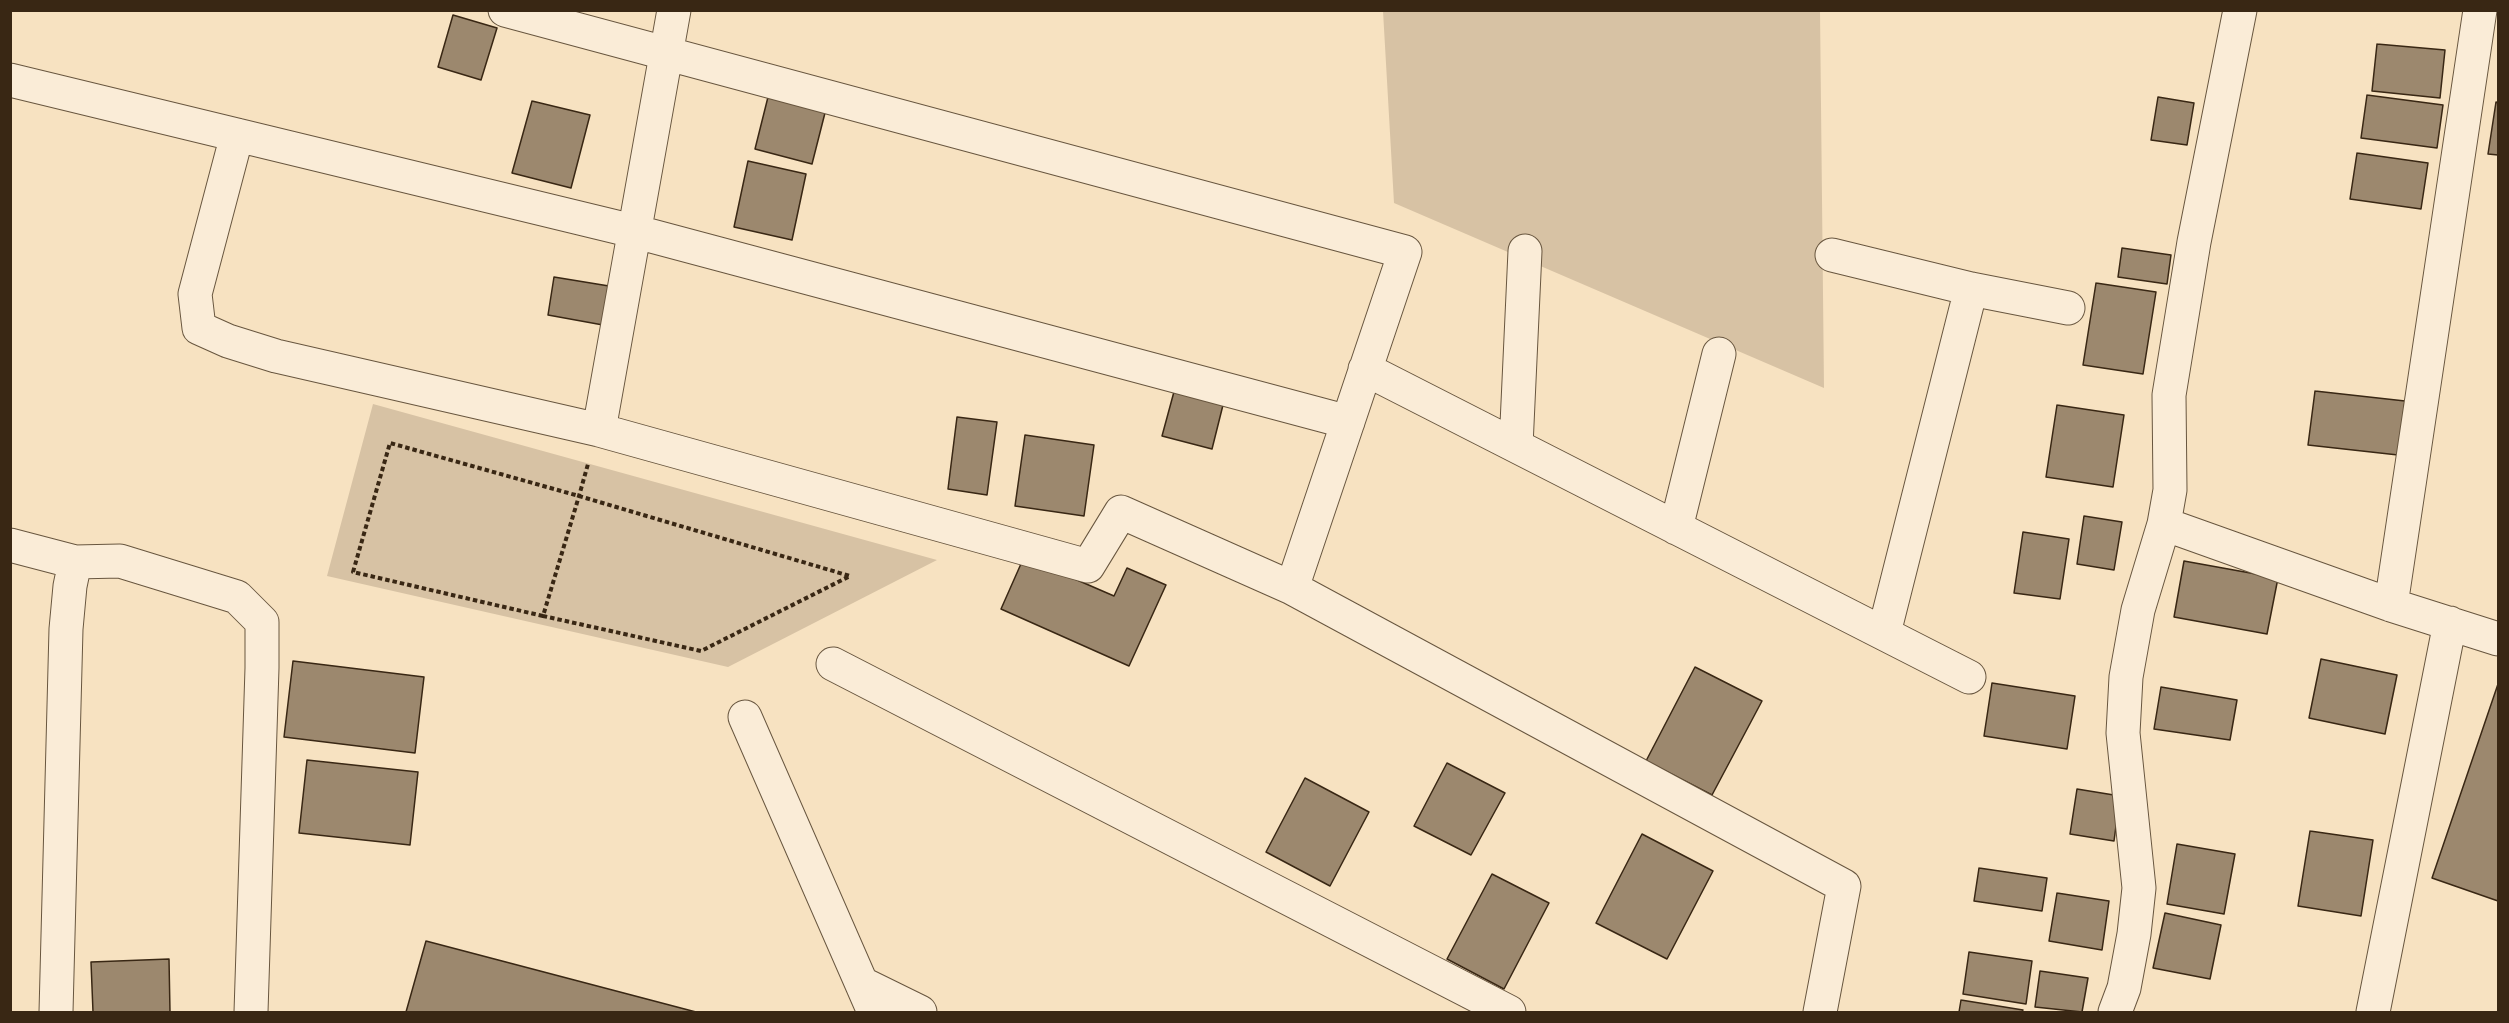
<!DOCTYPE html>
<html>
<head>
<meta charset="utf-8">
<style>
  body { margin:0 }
  #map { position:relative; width:2509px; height:1023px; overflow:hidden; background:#f7e2c1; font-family:"IM FELL Double Pica",serif }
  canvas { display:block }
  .frame { position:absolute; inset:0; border:12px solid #392714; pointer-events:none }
</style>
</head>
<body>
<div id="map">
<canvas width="2509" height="1023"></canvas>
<div class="frame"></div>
</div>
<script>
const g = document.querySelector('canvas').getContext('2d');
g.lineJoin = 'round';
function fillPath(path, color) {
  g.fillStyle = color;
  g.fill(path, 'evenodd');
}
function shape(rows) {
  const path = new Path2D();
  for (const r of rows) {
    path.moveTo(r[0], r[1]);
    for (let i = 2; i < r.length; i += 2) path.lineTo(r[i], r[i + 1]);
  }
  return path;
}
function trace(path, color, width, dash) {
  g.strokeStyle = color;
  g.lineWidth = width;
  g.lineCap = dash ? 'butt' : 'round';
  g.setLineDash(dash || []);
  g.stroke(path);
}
const green = shape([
  [1383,11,1820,11,1824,388,1394,203],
  [373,404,937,560,728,667,327,576]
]);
const building = shape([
  [453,15,497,28,481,80,438,67,453,15],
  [2377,44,2445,50,2440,98,2372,91,2377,44],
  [770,89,827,105,812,164,755,149,770,89],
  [2367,95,2443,105,2437,148,2361,138,2367,95],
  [2158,97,2194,103,2187,145,2151,140,2158,97],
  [532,101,590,115,571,188,512,173,532,101],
  [2496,102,2498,103,2498,155,2488,154,2496,102],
  [2357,153,2428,163,2421,209,2350,199,2357,153],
  [748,161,806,174,792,240,734,227,748,161],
  [2122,248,2171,255,2167,284,2118,277,2122,248],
  [554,277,609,286,603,325,548,315,554,277],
  [2096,283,2156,292,2143,374,2083,365,2096,283],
  [1175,388,1224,401,1212,449,1162,436,1175,388],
  [2315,391,2405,401,2398,455,2308,445,2315,391],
  [2057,405,2124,415,2113,487,2046,477,2057,405],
  [957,417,997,422,987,495,948,489,957,417],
  [1025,435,1094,445,1084,516,1015,506,1025,435],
  [2084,516,2122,522,2114,570,2077,564,2084,516],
  [2023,532,2069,539,2060,599,2014,593,2023,532],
  [1024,557,1114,596,1127,568,1166,585,1129,666,1001,609,1024,557],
  [2184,561,2278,578,2267,634,2174,617,2184,561],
  [2321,659,2397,675,2385,734,2309,718,2321,659],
  [293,661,424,677,415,753,284,737,293,661],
  [1695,667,1762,701,1712,795,1646,761,1695,667],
  [1992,683,2075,696,2067,749,1984,736,1992,683],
  [2498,684,2498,901,2432,878,2498,684],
  [2161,687,2237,700,2230,740,2154,729,2161,687],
  [307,760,418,772,410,845,299,833,307,760],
  [1447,763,1505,793,1471,855,1414,826,1447,763],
  [1305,778,1369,812,1330,886,1266,852,1305,778],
  [2077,789,2120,796,2114,841,2070,834,2077,789],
  [2310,831,2373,840,2361,916,2298,906,2310,831],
  [1642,834,1713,871,1667,959,1596,923,1642,834],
  [2177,844,2235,854,2224,914,2167,904,2177,844],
  [1979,868,2047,878,2042,911,1974,901,1979,868],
  [1492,874,1549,903,1504,989,1447,959,1492,874],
  [2057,893,2109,901,2102,950,2049,941,2057,893],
  [2165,913,2221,925,2210,979,2153,968,2165,913],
  [426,941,696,1012,406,1012,426,941],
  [1969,952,2032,961,2026,1004,1963,994,1969,952],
  [169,959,170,1012,93,1012,91,962,169,959],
  [2040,971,2088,978,2082,1012,2035,1007,2040,971],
  [1961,1000,2023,1010,2022,1012,1959,1012,1961,1000]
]);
const path = shape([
  [543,616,353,572,390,443,579,496,850,576,701,651,543,616,579,496,588,464]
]);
const minor = shape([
  [505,10,1405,252,1292,588,1844,886,1820,1012],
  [10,80,633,231,1348,422],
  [237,135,195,294,199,328,228,341,276,356,599,430,1088,566,1121,512,1292,588],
  [1832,255,1971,289,2068,308],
  [1365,369,1969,677],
  [599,430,674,10],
  [1516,446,1525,251],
  [2164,524,2391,605,2498,639],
  [1676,528,1719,354],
  [10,545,75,562],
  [2391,605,2480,10],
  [1884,633,1971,289],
  [833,664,1509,1012],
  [745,717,874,1012],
  [863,984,920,1012],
  [56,1012,66,629,70,586,75,562,120,561,237,597,262,622,262,668,251,1012],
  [2115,1012,2124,988,2134,934,2139,888,2123,733,2126,677,2138,610,2164,524,2170,490,2169,395,2194,242,2240,10],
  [2373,1012,2450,623]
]);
fillPath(green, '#d7c2a4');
fillPath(building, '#9c886e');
trace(building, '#392714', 1.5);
trace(minor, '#68563f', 35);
trace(path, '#392714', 4, [4.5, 3]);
trace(minor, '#faecd7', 33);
</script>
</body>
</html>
